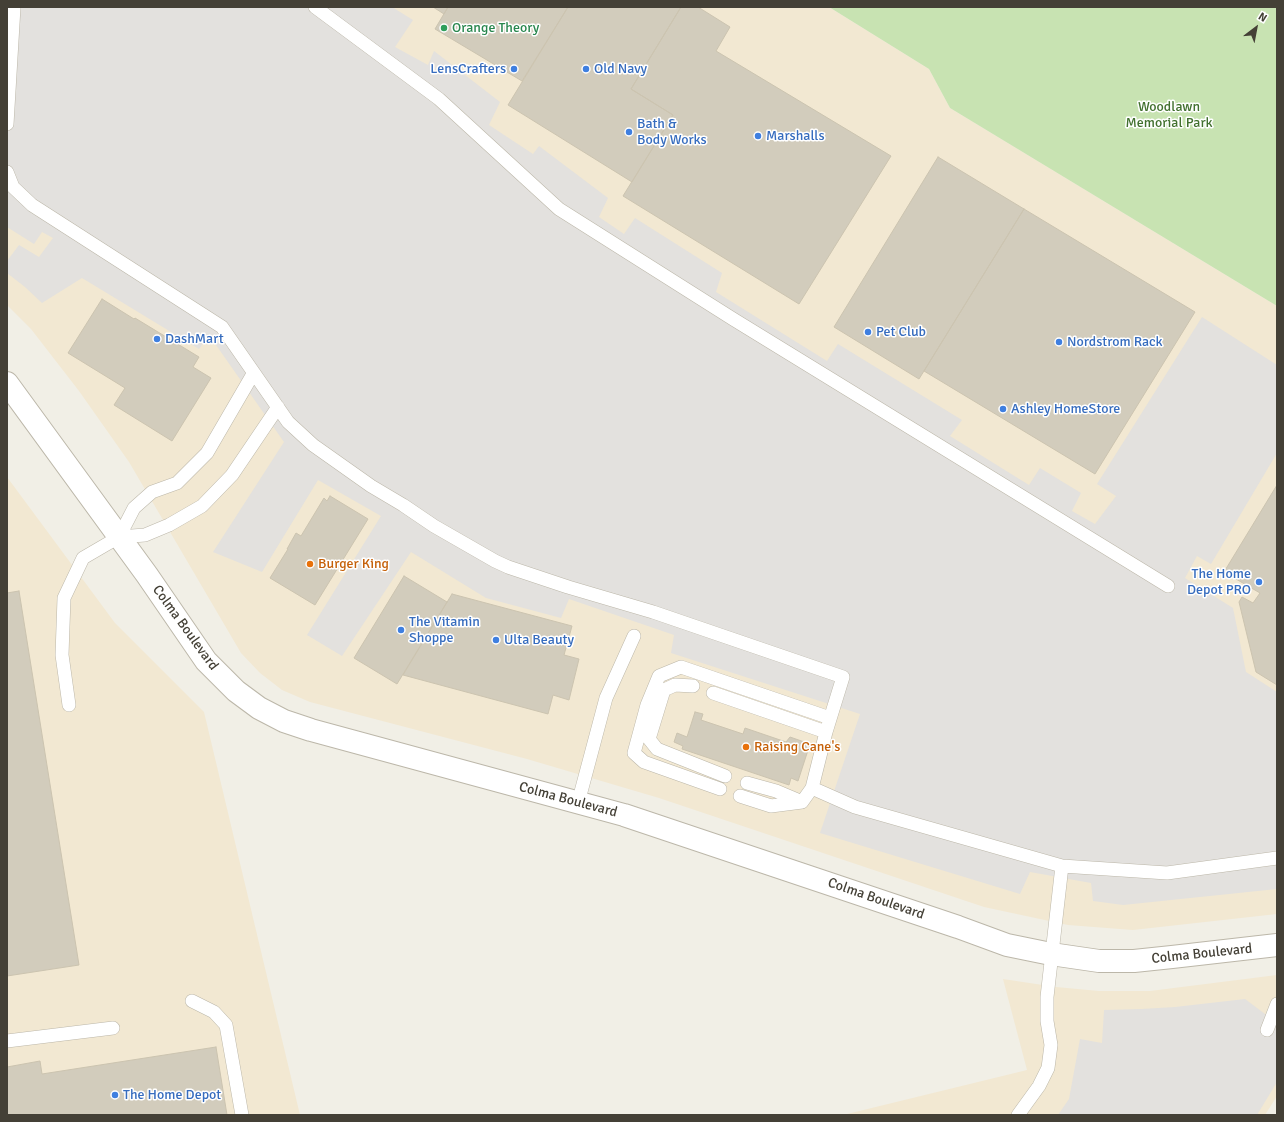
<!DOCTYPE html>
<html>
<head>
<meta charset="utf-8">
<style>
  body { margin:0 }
  #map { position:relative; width:1284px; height:1122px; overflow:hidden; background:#f1efe6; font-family:Signika,sans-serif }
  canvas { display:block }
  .frame { position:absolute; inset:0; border:8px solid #444036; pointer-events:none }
  .north { position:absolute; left:1236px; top:8px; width:40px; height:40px; -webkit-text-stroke:3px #fff; paint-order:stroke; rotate:32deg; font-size:11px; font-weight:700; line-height:16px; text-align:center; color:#444036 }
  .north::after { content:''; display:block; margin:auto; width:14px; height:18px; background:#444036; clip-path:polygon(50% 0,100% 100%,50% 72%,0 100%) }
</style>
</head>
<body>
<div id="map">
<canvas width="1284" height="1122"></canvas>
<div class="frame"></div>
<div class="north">N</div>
</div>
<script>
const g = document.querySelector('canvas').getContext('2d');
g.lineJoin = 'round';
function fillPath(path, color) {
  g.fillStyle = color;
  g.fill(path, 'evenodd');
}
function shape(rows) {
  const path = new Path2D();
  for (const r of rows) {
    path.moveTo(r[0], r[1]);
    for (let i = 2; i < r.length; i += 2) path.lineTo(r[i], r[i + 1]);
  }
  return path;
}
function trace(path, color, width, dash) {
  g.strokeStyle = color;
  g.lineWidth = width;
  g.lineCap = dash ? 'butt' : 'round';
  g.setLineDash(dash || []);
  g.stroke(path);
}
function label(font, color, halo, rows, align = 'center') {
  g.font = font + ' Signika,sans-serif';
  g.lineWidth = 3;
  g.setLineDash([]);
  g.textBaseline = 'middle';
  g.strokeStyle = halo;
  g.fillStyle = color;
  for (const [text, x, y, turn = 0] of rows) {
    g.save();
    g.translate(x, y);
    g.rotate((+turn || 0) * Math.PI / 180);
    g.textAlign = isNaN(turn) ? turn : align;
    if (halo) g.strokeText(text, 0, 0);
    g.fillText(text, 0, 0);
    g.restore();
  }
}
const commercial = shape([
  [7,7,829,7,929,69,950,108,1277,306,1277,914,1133,930,1068,925,984,907,659,798,527,759,310,702,282,690,260,673,241,653,129,462,79,391,31,329,7,305],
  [7,477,115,623,204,712,300,1115,7,1115],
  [1277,975,1277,1096,1265,1115,843,1115,1027,1070,1003,979,1056,987,1099,991,1150,991]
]);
const green = shape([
  [829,7,1277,7,1277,306,950,108,929,69]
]);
const parking = shape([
  [7,7,392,7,413,20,395,47,428,65,434,51,500,102,489,125,533,154,539,146,608,198,599,217,624,234,635,218,722,273,716,292,827,361,838,344,962,420,950,436,1029,485,1040,468,1081,493,1072,511,1095,524,1116,496,1097,484,1202,317,1277,365,1277,453,1211,564,1197,556,1185,578,1233,608,1246,672,1277,692,1277,889,1123,905,1093,901,1091,883,1030,872,1020,894,820,833,860,714,671,653,674,635,569,599,561,618,486,598,411,552,342,656,307,635,381,516,318,480,262,572,213,552,284,442,209,335,199,349,82,278,42,303,25,287,7,273,7,261,19,245,39,257,53,238,42,232,34,244,7,227],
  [1245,999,1277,1023,1277,1082,1257,1115,1058,1115,1069,1099,1080,1039,1102,1043,1104,1010,1141,1009,1175,1007]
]);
const building = shape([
  [433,7,448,7,444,14,433,7],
  [448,7,568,7,522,81,435,29,448,7],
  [568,7,681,7,631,89,673,115,632,182,508,105,568,7],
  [681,7,698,7,730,27,716,51,891,156,799,304,623,196,673,115,631,89,681,7],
  [938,157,1024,209,919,379,834,327,938,157],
  [1024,209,1195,312,1095,474,924,371,1024,209],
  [102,299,134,319,135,318,199,357,193,367,211,378,172,441,114,405,125,388,68,353,102,299],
  [1277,485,1277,685,1256,672,1239,602,1242,597,1253,603,1260,593,1224,572,1277,485],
  [330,496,368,519,315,605,270,578,288,549,287,549,296,533,301,536,324,498,327,501,330,496],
  [404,576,447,602,397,684,354,658,404,576],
  [19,591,79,965,7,976,7,593,19,591],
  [452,594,572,626,564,655,579,659,569,700,553,695,548,714,403,675,452,594],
  [695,712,703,714,701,720,743,734,745,728,786,742,790,737,810,744,798,781,791,778,789,785,682,749,683,746,674,742,677,733,687,737,695,712],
  [216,1047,227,1115,7,1115,7,1067,40,1061,42,1074,216,1047]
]);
const lane = shape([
  [315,7,439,99,559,209,733,319,1168,586],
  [7,124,14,7],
  [7,172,13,187,32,205,222,327,288,422,313,445,371,486,403,505,434,526,495,561,508,567,568,587,653,612,843,677,826,732,812,788,855,807,1062,866,1167,873,1277,858],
  [119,537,134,508,152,492,177,483,207,453,253,374],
  [693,686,675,685,664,690,649,739,657,749,725,776],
  [713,693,826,732],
  [69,705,62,655,64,598,83,558,119,537,145,535,169,525,202,506,232,475,278,407],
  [747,783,776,791,802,802],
  [720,789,644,762,634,753,647,705,659,676,681,667,830,718],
  [740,796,771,806,802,802,812,788],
  [578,803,606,698,634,636],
  [192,1001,214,1012,226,1025,242,1115],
  [1267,1030,1277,1004],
  [7,1041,113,1028],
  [1018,1115,1039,1086,1048,1068,1051,1045,1047,1021,1047,997,1062,866]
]);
const street = shape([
  [7,383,147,575,206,661,236,691,259,708,284,721,311,730,624,815,958,927,1007,945,1051,954,1099,961,1134,961,1172,957,1277,945]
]);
const markers = [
  [444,28,4,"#2e9e5b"],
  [514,69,4,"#3f7fe0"],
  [586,69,4,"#3f7fe0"],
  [629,132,4,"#3f7fe0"],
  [758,136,4,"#3f7fe0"],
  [868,332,4,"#3f7fe0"],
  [157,339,4,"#3f7fe0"],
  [1059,342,4,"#3f7fe0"],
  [1003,409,4,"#3f7fe0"],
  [310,564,4,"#e8710a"],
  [1259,582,4,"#3f7fe0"],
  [401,630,4,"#3f7fe0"],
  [496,640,4,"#3f7fe0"],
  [746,747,4,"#e8710a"],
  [115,1095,4,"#3f7fe0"]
];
const leisureNames = [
  ["Orange Theory",452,28]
];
const shopNames = [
  ["LensCrafters",506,69,"right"],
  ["Old Navy",594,69],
  ["Bath &",637,124],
  ["Body Works",637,140],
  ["Marshalls",766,136],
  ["Pet Club",876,332],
  ["DashMart",165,339],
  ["Nordstrom Rack",1067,342],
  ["Ashley HomeStore",1011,409],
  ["The Home",1251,574,"right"],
  ["Depot PRO",1251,590,"right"],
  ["The Vitamin",409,622],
  ["Shoppe",409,638],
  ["Ulta Beauty",504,640],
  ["The Home Depot",123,1095]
];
const parkNames = [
  ["Woodlawn",1169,107],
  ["Memorial Park",1169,123]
];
const foodNames = [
  ["Burger King",318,564],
  ["Raising Cane's",754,747]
];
const streetNames = [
  ["Colma Boulevard",185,628,54],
  ["Colma Boulevard",568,800,15],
  ["Colma Boulevard",876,899,19],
  ["Colma Boulevard",1202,954,-6]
];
fillPath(commercial, '#f2e8d2');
fillPath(green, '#c8e3b2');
fillPath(parking, '#e3e1de');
fillPath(building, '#d2ccbc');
trace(building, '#ccc4b0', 1);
trace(lane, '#bcb7a9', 14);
trace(street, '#bcb7a9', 24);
trace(lane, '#fff', 13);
trace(street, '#fff', 22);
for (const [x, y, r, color] of markers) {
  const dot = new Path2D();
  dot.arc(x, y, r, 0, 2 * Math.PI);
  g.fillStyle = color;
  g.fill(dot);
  trace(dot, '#fff', 1.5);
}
label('14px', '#27864d', '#fff', leisureNames, 'left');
label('14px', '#366cbe', '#fff', shopNames, 'left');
label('14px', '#41702e', '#fff', parkNames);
label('14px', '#c56008', '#fff', foodNames, 'left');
label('14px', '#444036', '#fff', streetNames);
</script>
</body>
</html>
